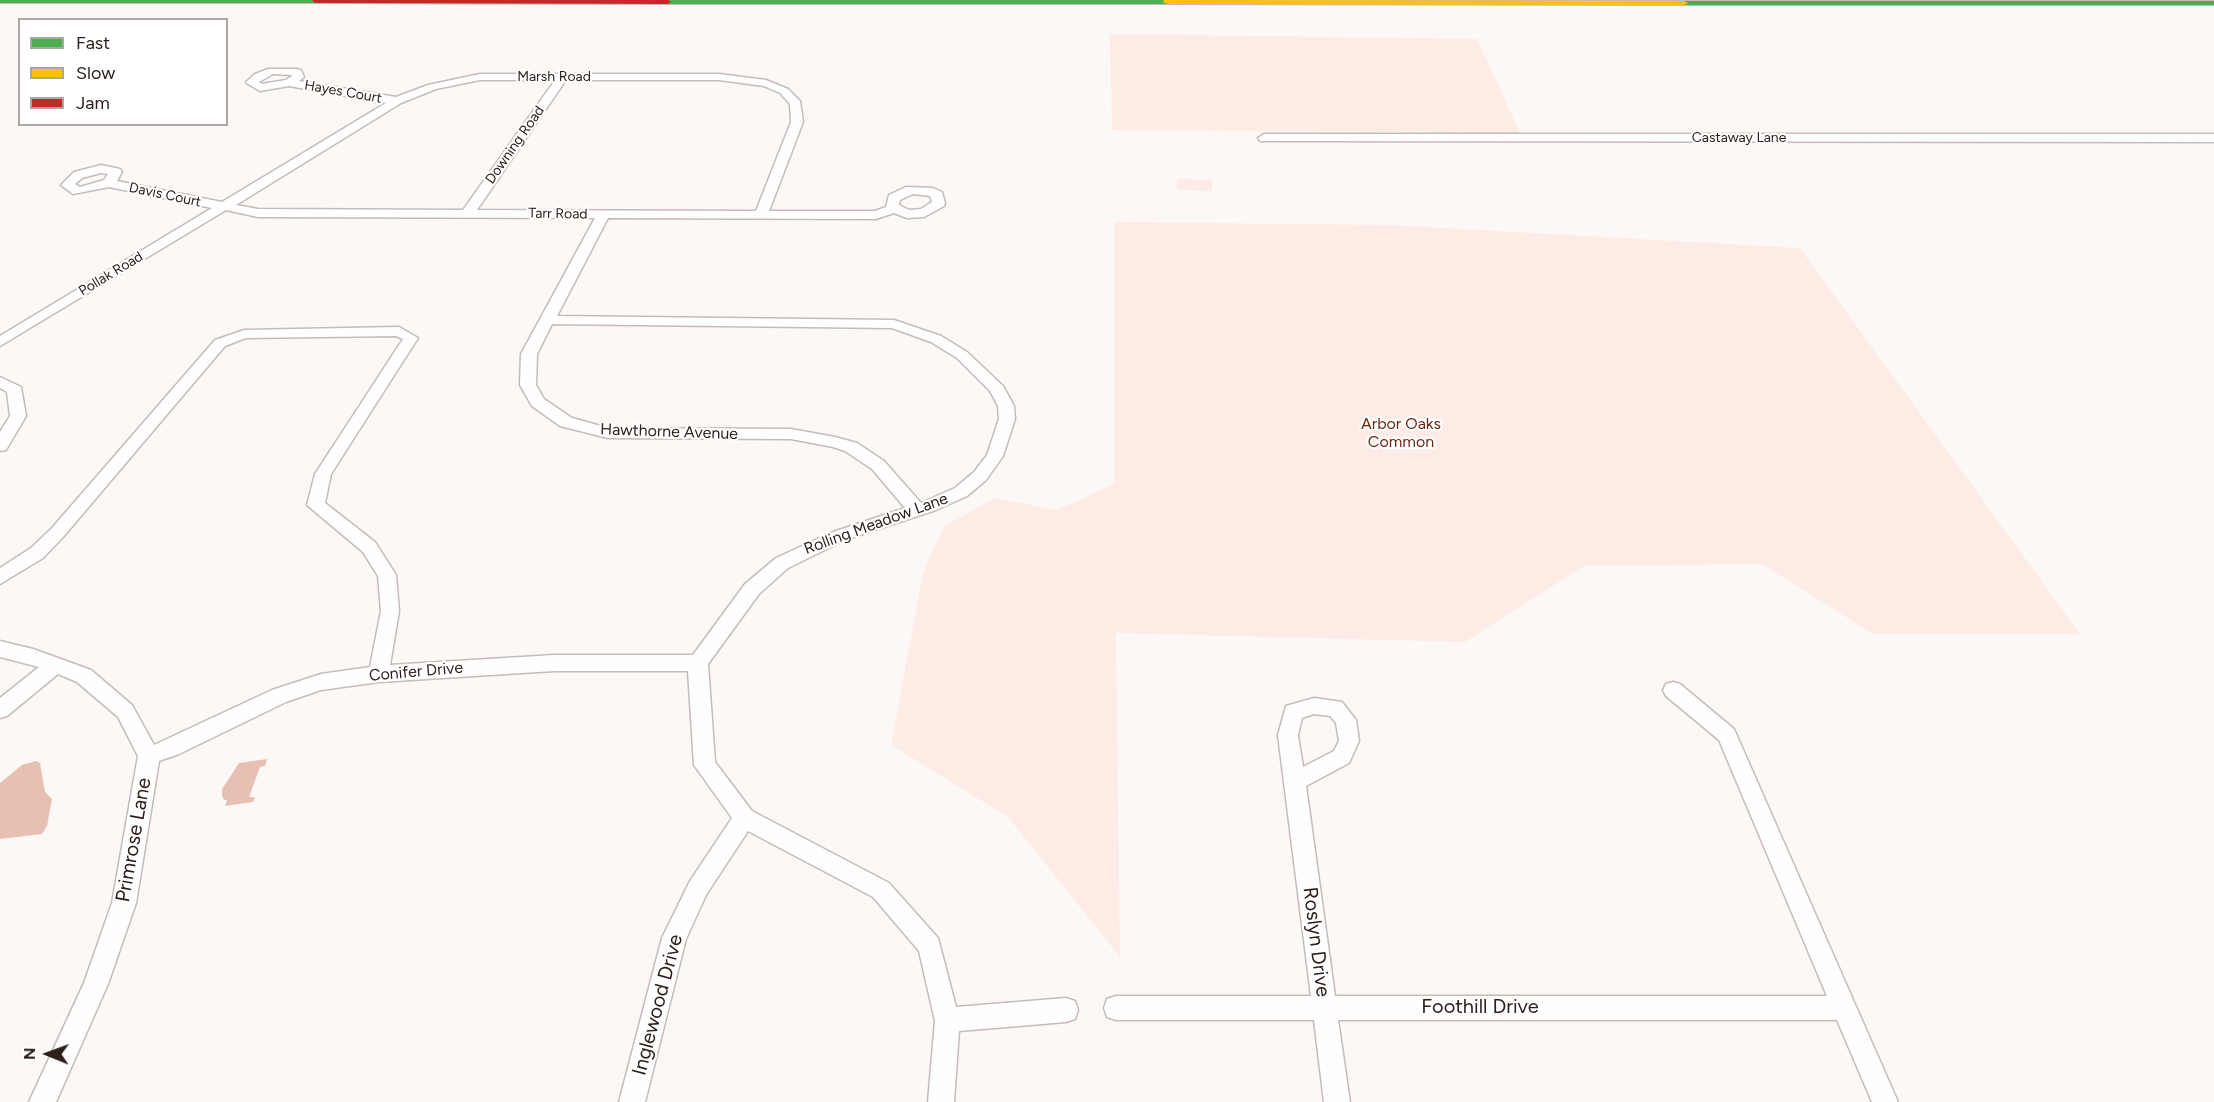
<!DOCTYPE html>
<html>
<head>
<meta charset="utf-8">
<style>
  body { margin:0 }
  #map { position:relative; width:2214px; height:1102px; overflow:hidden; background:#fcf8f6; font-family:Figtree,sans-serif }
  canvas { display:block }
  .legend { position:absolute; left:18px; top:18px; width:210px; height:108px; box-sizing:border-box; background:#fff; border:2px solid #aba6a4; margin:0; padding:8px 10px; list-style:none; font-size:18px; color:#2d201c }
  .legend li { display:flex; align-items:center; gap:12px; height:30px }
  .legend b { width:30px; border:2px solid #aba6a4 }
  .north { position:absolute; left:18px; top:1024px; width:60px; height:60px; -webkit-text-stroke:4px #fff; paint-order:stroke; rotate:271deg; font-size:16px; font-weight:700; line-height:24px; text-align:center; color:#2d201c }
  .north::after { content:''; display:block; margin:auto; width:21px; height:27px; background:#2d201c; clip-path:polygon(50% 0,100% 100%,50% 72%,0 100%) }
</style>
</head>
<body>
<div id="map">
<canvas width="2214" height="1102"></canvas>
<ul class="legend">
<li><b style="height:8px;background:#4caf50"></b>Fast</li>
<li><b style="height:8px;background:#ffc107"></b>Slow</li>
<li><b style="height:8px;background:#c62828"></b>Jam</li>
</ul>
<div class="north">N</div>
</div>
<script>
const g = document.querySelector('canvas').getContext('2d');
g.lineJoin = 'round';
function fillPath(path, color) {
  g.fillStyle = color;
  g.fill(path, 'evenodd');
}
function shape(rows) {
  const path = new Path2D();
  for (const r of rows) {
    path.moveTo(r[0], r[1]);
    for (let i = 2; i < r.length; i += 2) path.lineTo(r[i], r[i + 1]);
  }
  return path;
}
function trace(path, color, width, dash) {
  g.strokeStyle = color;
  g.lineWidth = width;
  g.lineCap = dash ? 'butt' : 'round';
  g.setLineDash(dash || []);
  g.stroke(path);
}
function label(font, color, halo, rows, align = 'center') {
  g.font = font + ' Figtree,sans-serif';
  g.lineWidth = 4.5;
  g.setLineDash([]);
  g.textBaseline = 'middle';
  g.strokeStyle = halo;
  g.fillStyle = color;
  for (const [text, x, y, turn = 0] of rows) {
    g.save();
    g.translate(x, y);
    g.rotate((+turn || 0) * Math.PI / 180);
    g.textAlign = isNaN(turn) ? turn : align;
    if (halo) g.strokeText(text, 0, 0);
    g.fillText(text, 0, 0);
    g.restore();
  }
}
const green = shape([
  [1110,34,1477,39,1520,133,1112,130],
  [1177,179,1212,180,1212,191,1177,190],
  [1114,222,1388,225,1800,248,2080,634,1873,634,1762,564,1584,566,1465,642,1116,633,1120,957,1008,817,891,745,923,573,944,526,995,498,1057,510,1114,484]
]);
const water = shape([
  [267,759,265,766,260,767,249,797,255,797,253,802,225,806,227,800,224,800,222,795,222,789,239,763],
  [36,761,40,763,45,792,52,799,47,826,42,834,0,839,0,783,22,765]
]);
const street = shape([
  [268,69,297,69,301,70,304,77,299,81,396,97,428,85,480,74,719,74,766,80,788,89,800,101,803,122,769,211,875,211,886,207,889,195,906,187,933,188,942,192,945,203,944,206,924,217,907,218,894,213,876,219,608,218,557,316,894,320,941,336,967,352,1003,386,1014,406,1015,419,1003,456,986,480,967,496,936,510,845,540,788,568,759,594,708,664,715,762,752,811,889,883,938,938,956,1007,1066,998,1075,1001,1078,1010,1075,1019,1066,1022,959,1031,954,1102,928,1102,935,1021,919,951,873,897,748,831,706,895,686,939,645,1102,619,1102,662,938,690,881,732,818,694,765,688,671,554,671,379,682,321,690,286,702,179,754,159,761,136,903,108,984,56,1102,29,1102,84,983,112,903,138,756,118,717,77,682,58,674,7,716,0,718,0,698,39,667,0,657,0,641,33,649,91,670,132,705,154,745,272,690,321,674,370,667,381,611,378,576,363,552,307,505,315,474,403,339,396,336,246,338,225,346,64,536,43,558,0,584,0,568,31,548,52,528,215,340,244,330,399,327,418,338,331,474,325,503,375,542,396,575,399,611,390,665,554,655,693,655,745,584,776,558,833,532,905,508,872,469,845,451,833,447,791,439,608,438,560,426,532,406,520,385,521,354,595,218,258,217,226,210,0,346,0,336,212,208,109,187,73,194,61,185,74,172,101,165,120,169,122,172,117,181,222,202,386,103,289,86,260,91,248,84,246,82,255,74,268,69],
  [273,74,292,75,292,76,286,80,262,84,259,82,273,74],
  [480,80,555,80,463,210,258,209,236,205,401,103,436,89,480,80],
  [566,80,719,80,764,86,780,93,790,104,791,122,756,211,477,210,566,80],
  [101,173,108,174,104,180,80,187,75,184,82,178,101,173],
  [913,194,930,196,932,202,921,209,909,210,899,205,900,200,913,194],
  [552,324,892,328,931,342,957,358,990,391,998,406,999,419,987,455,974,472,955,488,921,503,884,461,857,443,835,437,791,429,608,428,572,418,544,399,536,385,537,354,552,324],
  [1264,134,2214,134,2214,142,1260,141,1258,138,1264,134],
  [0,377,21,387,26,416,6,450,0,451,0,432,10,416,7,392,0,388,0,377],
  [1673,682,1680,684,1734,729,1898,1102,1872,1102,1837,1020,1338,1020,1350,1102,1324,1102,1314,1020,1116,1020,1107,1017,1104,1008,1107,999,1116,996,1311,996,1278,735,1286,706,1314,698,1342,702,1356,720,1359,741,1349,763,1306,786,1335,996,1827,996,1719,740,1666,696,1663,690,1666,684,1673,682],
  [1314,714,1330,716,1336,723,1339,741,1334,751,1303,767,1298,735,1302,718,1314,714]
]);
const fast = shape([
  [0,0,318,0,319,1,315,3,0,3,0,0],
  [666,0,1168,0,1171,2,1167,4,667,4,663,2,666,0],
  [1684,1,2214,1,2214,5,1681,5,1680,3,1684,1]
]);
const slow = shape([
  [1164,0,1684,1,1688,3,1684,5,1167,4,1163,2,1164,0]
]);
const jam = shape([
  [312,0,668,0,671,2,667,4,315,3,312,0]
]);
const farStreetnames = [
  ["Marsh Road",554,77],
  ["Hayes Court",343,92,10],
  ["Castaway Lane",1739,138],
  ["Downing Road",515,145,-55],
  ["Davis Court",165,195,12],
  ["Tarr Road",558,214,1],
  ["Pollak Road",111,274,-31]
];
const parkNames = [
  ["Arbor Oaks",1401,424],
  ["Common",1401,442]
];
const streetNames = [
  ["Hawthorne Avenue",669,432,2],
  ["Rolling Meadow Lane",876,524,-20],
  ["Conifer Drive",416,672,-5]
];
const nearStreetnames = [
  ["Primrose Lane",134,840,-80],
  ["Roslyn Drive",1316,942,83],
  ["Inglewood Drive",658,1005,-75],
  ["Foothill Drive",1480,1007]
];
fillPath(green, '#fdece6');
fillPath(water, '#e8bfb3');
trace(street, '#c4bcb9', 3);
trace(fast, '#c4bcb9', 2);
trace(slow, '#c4bcb9', 2);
trace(jam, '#c4bcb9', 2);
fillPath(street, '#fffefe');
fillPath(fast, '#4caf50');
fillPath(slow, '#ffc107');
fillPath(jam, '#c62828');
label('14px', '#2d201c', '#fff', farStreetnames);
label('16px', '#6a2813', '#fff', parkNames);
label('16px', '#2d201c', '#fff', streetNames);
label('20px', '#2d201c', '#fff', nearStreetnames);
</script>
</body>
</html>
